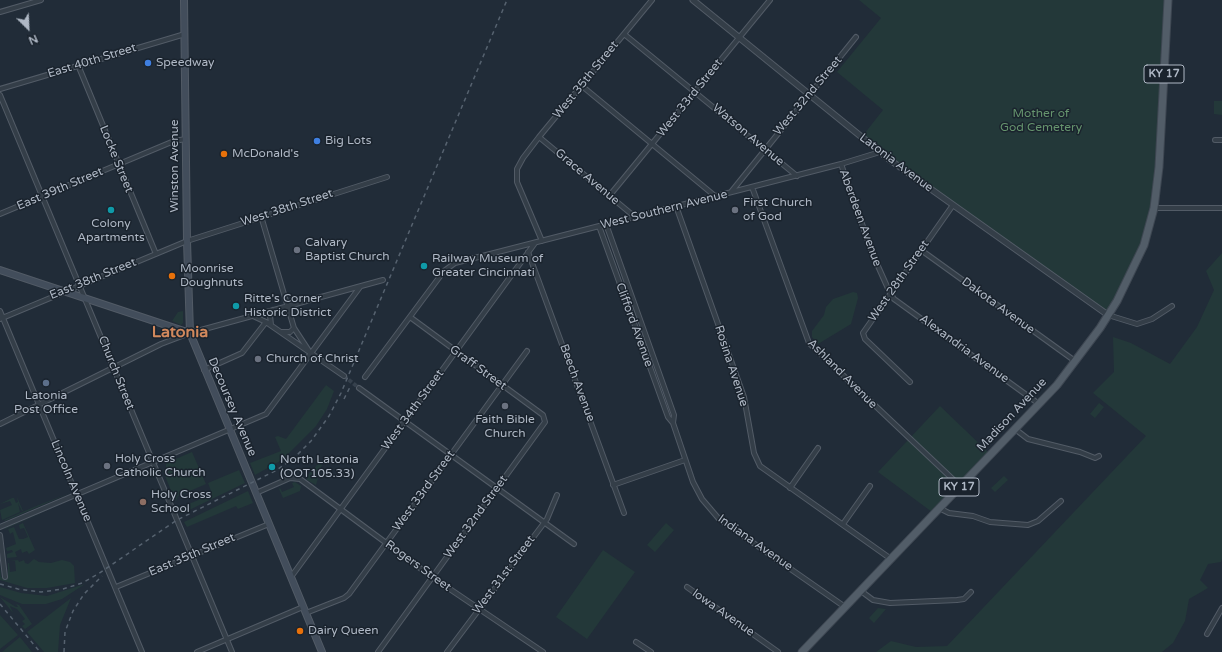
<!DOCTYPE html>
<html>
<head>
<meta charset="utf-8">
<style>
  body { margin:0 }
  #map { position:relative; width:1222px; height:652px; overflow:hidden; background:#212c38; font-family:"Varela Round",sans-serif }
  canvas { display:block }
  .north { position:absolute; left:8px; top:8px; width:40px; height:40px; -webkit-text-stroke:3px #1a232d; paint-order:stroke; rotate:156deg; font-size:11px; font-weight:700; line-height:16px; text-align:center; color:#afb8c5 }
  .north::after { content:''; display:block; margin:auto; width:14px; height:18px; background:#afb8c5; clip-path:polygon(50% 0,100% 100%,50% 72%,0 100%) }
</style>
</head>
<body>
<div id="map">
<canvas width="1222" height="652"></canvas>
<div class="north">N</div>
</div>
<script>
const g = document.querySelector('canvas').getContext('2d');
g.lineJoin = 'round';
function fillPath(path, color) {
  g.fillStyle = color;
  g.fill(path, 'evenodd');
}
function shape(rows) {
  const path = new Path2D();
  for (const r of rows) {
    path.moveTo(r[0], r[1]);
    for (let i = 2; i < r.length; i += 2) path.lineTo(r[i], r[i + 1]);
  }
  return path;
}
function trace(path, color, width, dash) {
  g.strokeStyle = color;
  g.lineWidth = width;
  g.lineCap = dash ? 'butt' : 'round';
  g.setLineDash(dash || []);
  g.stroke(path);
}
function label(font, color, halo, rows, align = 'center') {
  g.font = font + ' "Varela Round",sans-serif';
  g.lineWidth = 3;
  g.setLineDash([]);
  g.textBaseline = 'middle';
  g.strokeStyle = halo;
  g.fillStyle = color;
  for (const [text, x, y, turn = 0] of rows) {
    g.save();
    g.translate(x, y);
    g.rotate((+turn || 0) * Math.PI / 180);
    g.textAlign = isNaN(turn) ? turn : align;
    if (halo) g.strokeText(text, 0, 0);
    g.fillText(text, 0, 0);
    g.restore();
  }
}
const green = shape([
  [859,0,1168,0,1160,149,1150,225,1108,315,861,138,883,110,837,72,881,18],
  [1214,101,1222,101,1222,115,1214,114],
  [1222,253,1222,559,1221,562,1208,564,1200,580,1208,588,1189,599,1185,621,1173,643,1162,652,876,652,891,641,916,647,947,646,1146,436,1093,393,1114,372,1113,337,1131,343,1170,364,1197,327,1214,290,1206,271],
  [853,292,857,293,858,298,851,324,818,344,812,337,812,331,824,315,826,307,833,299],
  [183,311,183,323,181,325,172,321,178,312],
  [326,385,334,391,327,409,316,426,282,460,255,475,250,463,281,451,275,437,278,436,286,439],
  [1099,403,1104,407,1095,418,1090,414],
  [940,406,988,452,932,512,878,472],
  [192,452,206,484,178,496,176,501,174,496,178,495,176,491,172,493,163,471,166,468,166,463],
  [321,461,323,461,316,485,307,480,306,477],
  [239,470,245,483,181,514,178,505,182,507,210,495,209,492,211,491,208,483],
  [1004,476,1008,480,995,492,991,488],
  [295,482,301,486,300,491,283,498,279,489,280,488,282,492,294,487,292,483],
  [248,491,253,503,238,509,236,506,187,527,184,522],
  [70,493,5,521,4,520,34,507],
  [17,497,23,511,22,511,18,503,20,512,2,520,0,510,12,505,10,501,0,504,12,498,14,498,16,503,18,502],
  [73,500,5,529,5,528,40,514],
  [23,523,35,550,29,554,27,551,22,553,21,549,15,552,17,557,7,558,7,554,13,552,12,550,7,551,6,548,16,544,13,532,10,534,8,529,14,527,19,539,23,539,28,537,24,528,20,529,19,525],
  [666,523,674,530,655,552,647,545],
  [3,533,8,576,8,563,9,563,10,572,16,571,15,561,10,561,18,560,19,562,24,560,25,563,28,564,34,559,39,562,51,563,62,560,70,562,74,566,75,583,47,588,27,588,0,580,0,566,1,577,8,577],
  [603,550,635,572,587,639,556,617],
  [85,584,62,599,46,604,22,604,0,595,0,587,21,593,47,596],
  [0,597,16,607,18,607,16,604,19,605,32,624,25,629,22,626,25,624,22,621,25,619,17,609,10,606,13,613],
  [71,598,60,625,58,652,44,652,27,632],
  [878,608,886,609,874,623,869,618],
  [0,615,18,635,0,649],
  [20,637,32,652,2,652,9,646]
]);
const minorTunnel = shape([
  [344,376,359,388]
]);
const minor = shape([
  [0,12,41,0],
  [624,34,797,176],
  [78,65,156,254],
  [582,86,715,196],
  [0,89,185,34],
  [0,95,232,652],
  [539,137,635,217],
  [1215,140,1222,140],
  [841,164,873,255,890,293,894,299,1039,404],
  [752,187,809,343,960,486],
  [731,192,856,37],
  [610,195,770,0],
  [676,206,744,397,754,453,760,466,891,559],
  [1154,208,1222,208],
  [0,214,174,141,186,139],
  [261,216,294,328,311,354],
  [606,224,674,415,673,423],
  [599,226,668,417,673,423,693,482,702,499,719,519,845,607],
  [542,241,517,182,517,169,523,158,539,137,652,0],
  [921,250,1075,361],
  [528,252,624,513],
  [0,311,142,652],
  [1108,315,1137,324,1152,319,1172,306],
  [253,316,266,322,344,376],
  [0,319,187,241,387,177],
  [271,325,270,315,273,310],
  [282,332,290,332,294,328],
  [204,370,242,353,266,322],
  [365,377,444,271,455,263,841,164,880,152],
  [910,382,865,339,863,333,953,205],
  [359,388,574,544],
  [0,424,161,344,190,333,383,280],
  [1015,429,1028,439,1080,452,1095,458,1099,456],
  [613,485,685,460],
  [790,488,818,448],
  [256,493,290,478,300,479,432,577,543,652],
  [939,508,949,513,973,516,990,522,1028,525,1038,521,1061,501],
  [843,524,870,486],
  [0,527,266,414,360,287],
  [0,535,5,577],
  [291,577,535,243],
  [116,587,269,524],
  [687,587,778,652],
  [861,591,873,600,890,603,957,600,964,599,971,592],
  [306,613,344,598,349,594,527,351],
  [1207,634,1222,608],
  [636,642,651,652],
  [197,652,303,607],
  [378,652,545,422,543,415,410,317],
  [447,652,547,519,557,495]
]);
const tertiary = shape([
  [693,0,890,160,1108,315]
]);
const secondary = shape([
  [184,0,187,241,190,333,322,652],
  [0,270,190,333]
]);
const primary = shape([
  [802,652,1057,385,1100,328,1117,301,1144,245,1154,208,1159,167,1168,0]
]);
const rail = shape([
  [344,399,350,387],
  [0,584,18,589,41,592,63,589,82,583,98,574,177,520,275,471,294,458,311,441,329,416,341,393,507,0],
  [0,604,40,652],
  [64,652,65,632,73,611,84,594,102,576]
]);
const markers = [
  [148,63,4,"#3f7fe0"],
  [317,141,4,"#3f7fe0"],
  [224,154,4,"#e8710a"],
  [111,210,4,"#0f9aa8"],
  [735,210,4,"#6b7280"],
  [297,250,4,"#6b7280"],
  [424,266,4,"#0f9aa8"],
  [172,276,4,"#e8710a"],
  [236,306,4,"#0f9aa8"],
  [258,359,4,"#6b7280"],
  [46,383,4,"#5c6f8a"],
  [505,406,4,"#6b7280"],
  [107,466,4,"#6b7280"],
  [272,467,4,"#0f9aa8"],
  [143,502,4,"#8d6e63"],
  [300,631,4,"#e8710a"]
];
const shields = [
  [1164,74,40],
  [959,487,40]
];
const shieldNames = [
  ["KY 17",1164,74],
  ["KY 17",959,487]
];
const streetNames = [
  ["East 40th Street",92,61,-17],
  ["West 35th Street",586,80,-51],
  ["West 32nd Street",808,96,-50],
  ["West 33rd Street",690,98,-51],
  ["Watson Avenue",748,135,40],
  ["Locke Street",116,159,68],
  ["Latonia Avenue",896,163,37],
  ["Winston Avenue",175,166,-90],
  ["Grace Avenue",587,177,40],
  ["East 39th Street",60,189,-23],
  ["West 38th Street",287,208,-18],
  ["West Southern Avenue",664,210,-14],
  ["Aberdeen Avenue",860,218,70],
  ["East 38th Street",93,279,-22],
  ["West 28th Street",899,281,-55],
  ["Dakota Avenue",998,306,36],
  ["Clifford Avenue",634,325,70],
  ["Alexandria Avenue",964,349,36],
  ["Rosina Avenue",731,366,72],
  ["Graff Street",478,368,36],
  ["Church Street",116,373,68],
  ["Ashland Avenue",842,374,45],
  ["Beech Avenue",577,383,70],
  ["Decoursey Avenue",232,407,67],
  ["West 34th Street",413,410,-54],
  ["Madison Avenue",1012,415,-47],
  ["Lincoln Avenue",71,481,67],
  ["West 33rd Street",424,491,-54],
  ["West 32nd Street",476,517,-54],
  ["Indiana Avenue",755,543,35],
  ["East 35th Street",192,555,-23],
  ["Rogers Street",418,566,36],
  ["West 31st Street",504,575,-53],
  ["Iowa Avenue",723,613,35]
];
const poiNames = [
  ["Speedway",156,63],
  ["Big Lots",325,141],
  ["McDonald's",232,154],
  ["First Church",743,203],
  ["of God",743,217],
  ["Colony",111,224,"center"],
  ["Apartments",111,238,"center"],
  ["Calvary",305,243],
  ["Baptist Church",305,257],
  ["Railway Museum of",432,259],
  ["Greater Cincinnati",432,273],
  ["Moonrise",180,269],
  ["Doughnuts",180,283],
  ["Ritte's Corner",244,299],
  ["Historic District",244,313],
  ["Church of Christ",266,359],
  ["Latonia",46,396,"center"],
  ["Post Office",46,410,"center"],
  ["Faith Bible",505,420,"center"],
  ["Church",505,434,"center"],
  ["Holy Cross",115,459],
  ["Catholic Church",115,473],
  ["North Latonia",280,460],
  ["(OOT105.33)",280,474],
  ["Holy Cross",151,495],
  ["School",151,509],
  ["Dairy Queen",308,631]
];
const parkNames = [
  ["Mother of",1041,114],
  ["God Cemetery",1041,128]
];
const districtNames = [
  ["Latonia",180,333]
];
fillPath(green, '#233839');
trace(minorTunnel, '#36414d', 4, [4, 2]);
trace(minor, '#525b66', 6);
trace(tertiary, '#525b66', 7);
trace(secondary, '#525b66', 8);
trace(primary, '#3e4752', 9);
trace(minor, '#343e48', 4);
trace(tertiary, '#343e48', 5);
trace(secondary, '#424d5b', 6);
trace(primary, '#525d68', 7);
trace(rail, '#56626f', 1.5, [4, 4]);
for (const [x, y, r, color] of markers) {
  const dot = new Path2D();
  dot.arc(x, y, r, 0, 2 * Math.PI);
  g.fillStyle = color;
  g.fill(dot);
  trace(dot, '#1a232d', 1.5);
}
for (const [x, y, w] of shields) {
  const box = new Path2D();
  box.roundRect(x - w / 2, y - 9, w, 18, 3);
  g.fillStyle = '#1a232d';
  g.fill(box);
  trace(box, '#afb8c5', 1);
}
label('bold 11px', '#afb8c5', null, shieldNames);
label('12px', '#afb8c5', '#1a232d', streetNames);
label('12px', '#afb8c5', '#1a232d', poiNames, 'left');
label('12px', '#66956e', '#1a232d', parkNames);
label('bold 16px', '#d2895d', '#1a232d', districtNames);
</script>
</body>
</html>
